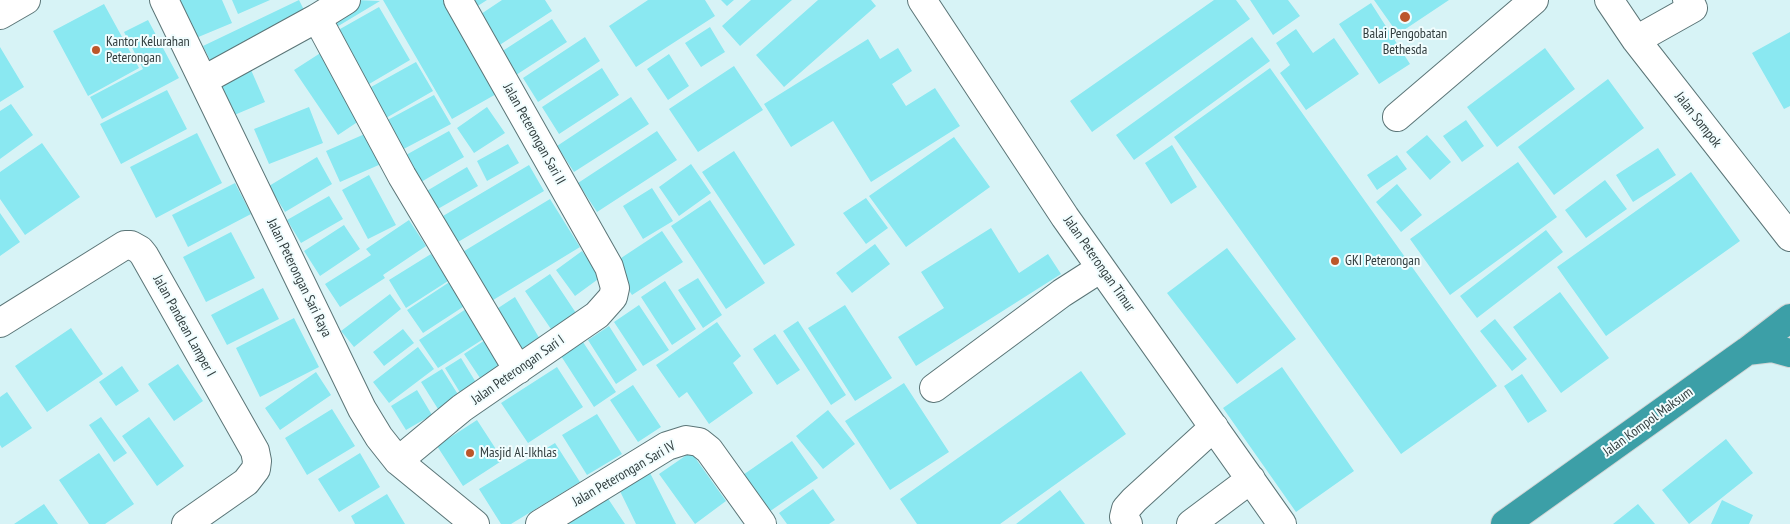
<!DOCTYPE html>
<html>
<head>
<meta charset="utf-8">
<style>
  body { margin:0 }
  canvas { display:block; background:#d7f3f6 }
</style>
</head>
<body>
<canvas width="1790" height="524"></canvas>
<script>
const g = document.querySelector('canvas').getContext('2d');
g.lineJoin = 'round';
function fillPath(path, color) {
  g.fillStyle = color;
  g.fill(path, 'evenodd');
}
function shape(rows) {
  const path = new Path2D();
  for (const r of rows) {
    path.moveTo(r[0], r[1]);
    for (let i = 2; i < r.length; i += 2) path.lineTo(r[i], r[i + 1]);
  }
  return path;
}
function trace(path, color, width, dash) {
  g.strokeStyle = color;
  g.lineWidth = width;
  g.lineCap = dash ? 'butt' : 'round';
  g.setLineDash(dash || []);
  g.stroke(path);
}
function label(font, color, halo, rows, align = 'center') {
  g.font = font + ' "PT Sans Narrow",sans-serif';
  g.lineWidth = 4;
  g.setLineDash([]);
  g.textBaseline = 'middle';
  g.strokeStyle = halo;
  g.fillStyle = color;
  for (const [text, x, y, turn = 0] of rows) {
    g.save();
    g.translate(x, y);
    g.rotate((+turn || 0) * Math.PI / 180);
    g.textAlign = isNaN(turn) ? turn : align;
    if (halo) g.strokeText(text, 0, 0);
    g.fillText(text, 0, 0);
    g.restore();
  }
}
const building = shape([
  [180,0,222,0,232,23,196,38],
  [232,0,270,0,238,14],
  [299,0,309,20,213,66,203,46],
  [355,0,380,1,335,28,328,16],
  [383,0,445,0,498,93,452,119],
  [467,0,487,0,473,9],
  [502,0,545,0,552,11,495,48,475,18],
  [648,0,705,0,715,16,636,67,609,26],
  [721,0,734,0,727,6],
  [751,0,792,0,740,46,722,26],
  [818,0,871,0,876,6,784,87,756,55],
  [1214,0,1236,0,1250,19,1092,132,1070,101],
  [1250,0,1288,0,1300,16,1273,35],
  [1374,0,1449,0,1398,34],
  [1371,3,1410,64,1379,84,1339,24],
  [104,4,139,68,88,96,53,31],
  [379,7,410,60,364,87,333,33],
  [552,19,567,42,516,75,501,52],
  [148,20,179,78,102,119,90,97,143,69,124,32],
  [710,27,725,52,701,67,685,43],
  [1296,29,1313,53,1334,38,1359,74,1306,110,1280,73,1290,65,1276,43],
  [1790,32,1790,106,1784,109,1752,53],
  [585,37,600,61,538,102,523,78],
  [1252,37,1270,61,1134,160,1116,135],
  [868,39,880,59,898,48,912,71,892,84,906,106,935,88,960,126,871,182,833,121,791,147,764,104],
  [0,47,24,87,0,102],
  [1545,48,1575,89,1497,147,1467,107],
  [322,52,365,117,338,135,294,70],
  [669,54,689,86,668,100,647,69],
  [416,62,433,91,379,122,362,92],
  [248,63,265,102,232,116,215,77],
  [734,66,763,110,698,152,669,109],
  [602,68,619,95,559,134,542,107],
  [1270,68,1497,386,1401,454,1174,137],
  [1608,79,1644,128,1554,195,1518,147],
  [167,90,187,129,121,164,100,124],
  [434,95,451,124,398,152,382,123],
  [631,97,649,124,574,172,557,146],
  [11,104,33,135,0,159,0,111],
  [309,107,323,143,269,164,254,129],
  [487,107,505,133,474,153,457,128],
  [1466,120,1484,146,1462,162,1443,136],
  [449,131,464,157,421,182,406,155],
  [657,131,677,160,597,212,578,183],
  [197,133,222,183,156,218,130,167],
  [367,133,381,164,340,182,326,151],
  [1427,135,1451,162,1430,180,1406,152],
  [954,137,990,187,906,247,869,196],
  [42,143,80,197,25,235,0,199,0,172],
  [508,144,519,163,487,181,477,161],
  [1172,145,1197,187,1171,204,1145,163],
  [1658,148,1676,175,1633,202,1616,175],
  [734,151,795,245,764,265,702,172],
  [1397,155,1407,169,1377,190,1367,175],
  [317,157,332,184,285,212,269,186],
  [1518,162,1557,217,1450,295,1410,239],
  [691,164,711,193,679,216,659,187],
  [529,165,544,191,458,242,443,216],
  [467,167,478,186,436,210,425,192],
  [1691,172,1740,241,1606,336,1557,267],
  [369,175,396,225,368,239,342,190],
  [1605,180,1627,209,1586,238,1565,210],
  [235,183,251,214,188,247,172,215],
  [1397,184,1422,215,1401,232,1376,202],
  [652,188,673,221,643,239,623,206],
  [329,196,343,219,301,243,287,220],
  [866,198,888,228,866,244,843,213],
  [550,199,580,247,485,305,456,256],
  [710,200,765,283,726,309,671,226],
  [0,213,20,242,0,256],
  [409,220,426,246,383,275,385,278,340,307,325,284,371,255,366,249],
  [344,225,360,249,320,276,304,251],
  [991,228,1019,273,1048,254,1061,274,916,366,898,337,944,308,921,272],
  [1546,230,1563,252,1477,318,1460,296],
  [662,231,683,262,632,295,612,264],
  [231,232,255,278,206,302,183,257],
  [875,244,890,264,852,293,836,273],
  [1227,248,1296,339,1237,384,1167,293],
  [582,251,601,277,575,296,556,270],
  [431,254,448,281,406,308,389,280],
  [550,274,578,316,553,332,525,291],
  [698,278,722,315,703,328,678,290],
  [451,281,466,305,423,333,407,310],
  [665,281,696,329,672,345,641,297],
  [263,288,279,319,227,345,211,315],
  [1560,292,1609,358,1561,393,1513,327],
  [390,294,401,309,354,347,341,331],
  [515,297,544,346,521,360,492,312],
  [639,305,669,350,643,366,614,322],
  [845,305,892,378,855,401,808,328],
  [466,309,485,338,438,368,419,340],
  [294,318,319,367,260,397,236,348],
  [1495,319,1527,359,1512,371,1480,331],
  [798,321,846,395,831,405,783,331],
  [717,322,741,356,733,363,753,393,709,424,687,392,679,398,656,365],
  [609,326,637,370,616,384,588,340],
  [71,328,103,374,47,412,15,366],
  [403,329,414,343,384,366,373,352],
  [775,334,800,370,777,385,753,349],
  [485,340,505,371,484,384,464,354],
  [583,342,616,392,594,407,561,356],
  [418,347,434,369,389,403,373,382],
  [461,358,480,389,464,399,445,368],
  [178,364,203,401,174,421,148,384],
  [122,366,139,391,116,406,99,382],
  [557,367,583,407,528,443,501,403],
  [1282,367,1354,471,1296,512,1223,408],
  [442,369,459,396,438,409,421,382],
  [1081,371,1126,434,1000,524,917,524,900,499],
  [316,372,331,395,280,430,265,408],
  [1522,374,1547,411,1528,423,1504,386],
  [904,383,949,452,890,490,845,421],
  [633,385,661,427,638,442,610,400],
  [417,390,432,415,406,430,391,406],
  [7,392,32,428,2,448,0,445,0,397],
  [332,409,355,446,307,475,285,438],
  [828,410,855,444,823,469,796,436],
  [597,414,622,454,587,475,562,435],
  [101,417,127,453,114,462,89,425],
  [149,417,184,466,157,486,122,436],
  [477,420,503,460,463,486,437,446],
  [1726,439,1753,473,1689,524,1662,490],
  [792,441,818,478,766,514,740,477],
  [555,443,580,482,511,524,501,524,479,489],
  [691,452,726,501,695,524,659,474],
  [99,453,134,504,105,524,89,524,59,480],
  [360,453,380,487,339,512,318,479],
  [648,469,676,524,636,524,617,485],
  [813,489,835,520,829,524,787,524,779,513],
  [1060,490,1085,524,1016,524],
  [387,494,405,524,355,524,351,516],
  [607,497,625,524,565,524],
  [1722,500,1753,515,1749,524,1711,524],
  [44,504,58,524,14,524],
  [1638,504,1655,524,1613,524]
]);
const minor = shape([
  [164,0,362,409,379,437,398,461,475,524],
  [346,0,317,18,402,176,518,370],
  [922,0,1065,217,1282,524],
  [1609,0,1636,40,1790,237],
  [0,15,26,0],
  [1636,40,1693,8,1687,0],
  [204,80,317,18],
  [1397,117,1534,0],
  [0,323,125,245,131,245,140,250,144,255,255,451,257,461,256,469,246,482,186,524],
  [934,388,1062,293,1101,268],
  [398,461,462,408,597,315,613,297,615,288,609,267,458,0],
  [540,524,667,446,686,440,699,442,709,450,762,524],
  [1128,524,1124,517,1126,509,1134,500,1214,427],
  [1191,524,1251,479]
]);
const highway = shape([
  [1747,351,1772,348,1790,353],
  [1505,524,1747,351,1790,318]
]);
const markers = [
  [1405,17,6,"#bc562a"],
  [96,50,5,"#bc562a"],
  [1335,261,5,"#bc562a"],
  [470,453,5,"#bc562a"]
];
const poiNames = [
  ["Balai Pengobatan",1405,34,"center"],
  ["Bethesda",1405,50,"center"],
  ["Kantor Kelurahan",106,42],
  ["Peterongan",106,58],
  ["GKI Peterongan",1345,261],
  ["Masjid Al-Ikhlas",480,453]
];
const streetNames = [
  ["Jalan Sompok",1698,120,52],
  ["Jalan Peterongan Sari II",534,134,61],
  ["Jalan Peterongan Timur",1099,264,55],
  ["Jalan Peterongan Sari Raya",299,278,64],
  ["Jalan Pandean Lamper I",184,326,61],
  ["Jalan Peterongan Sari I",518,370,-35],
  ["Jalan Kompol Maksum",1648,422,-36],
  ["Jalan Peterongan Sari IV",624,474,-30]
];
fillPath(building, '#8ae8f1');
trace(minor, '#5b7577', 30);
trace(highway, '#d2d5d5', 30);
trace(minor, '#fff', 28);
trace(highway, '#3c9fa7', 28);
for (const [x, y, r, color] of markers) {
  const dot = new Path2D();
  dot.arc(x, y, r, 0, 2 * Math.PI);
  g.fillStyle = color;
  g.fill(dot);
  trace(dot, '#f1fdfe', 2);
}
label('14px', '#323e3f', '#f1fdfe', poiNames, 'left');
label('14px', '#323e3f', '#f1fdfe', streetNames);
</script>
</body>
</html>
